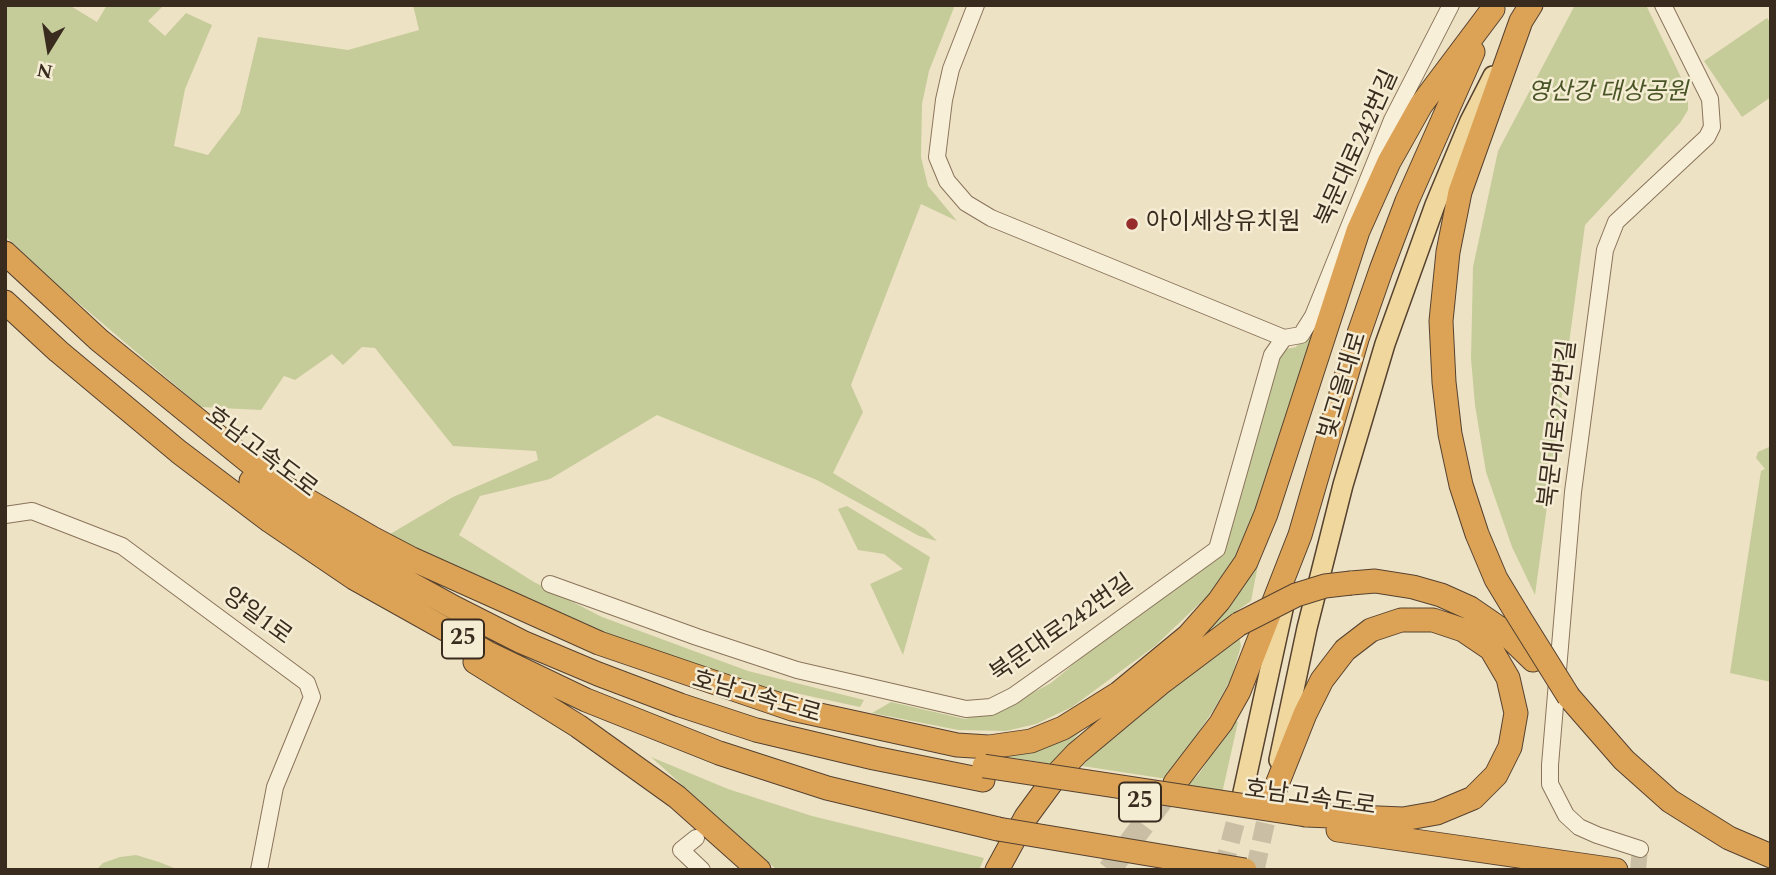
<!DOCTYPE html>
<html>
<head>
<meta charset="utf-8">
<style>
  body { margin:0 }
  #map { position:relative; width:1776px; height:875px; overflow:hidden; background:#eee2c5; font-family:Spectral,serif }
  canvas { display:block }
  .frame { position:absolute; inset:0; border:7px solid #392c1f; pointer-events:none }
  .north { position:absolute; left:14px; top:14px; width:70px; height:70px; -webkit-text-stroke:5px #f5ecd4; paint-order:stroke; rotate:191deg; font-size:19px; font-weight:700; line-height:28px; text-align:center; color:#392c1f }
  .north::after { content:''; display:block; margin:auto; width:24px; height:32px; background:#392c1f; clip-path:polygon(50% 0,100% 100%,50% 72%,0 100%) }
</style>
</head>
<body>
<div id="map">
<canvas width="1776" height="875"></canvas>
<div class="frame"></div>
<div class="north">N</div>
</div>
<script>
const g = document.querySelector('canvas').getContext('2d');
g.lineJoin = 'round';
function fillPath(path, color) {
  g.fillStyle = color;
  g.fill(path, 'evenodd');
}
function shape(rows) {
  const path = new Path2D();
  for (const r of rows) {
    path.moveTo(r[0], r[1]);
    for (let i = 2; i < r.length; i += 2) path.lineTo(r[i], r[i + 1]);
  }
  return path;
}
function trace(path, color, width, dash) {
  g.strokeStyle = color;
  g.lineWidth = width;
  g.lineCap = dash ? 'butt' : 'round';
  g.setLineDash(dash || []);
  g.stroke(path);
}
function label(font, color, halo, rows, align = 'center') {
  g.font = font + ' Spectral,"Noto Sans KR",serif';
  g.lineWidth = 5;
  g.setLineDash([]);
  g.textBaseline = 'middle';
  g.strokeStyle = halo;
  g.fillStyle = color;
  for (const [text, x, y, turn = 0] of rows) {
    g.save();
    g.translate(x, y);
    g.rotate((+turn || 0) * Math.PI / 180);
    g.textAlign = isNaN(turn) ? turn : align;
    if (halo) g.strokeText(text, 0, 0);
    g.fillText(text, 0, 0);
    g.restore();
  }
}
const green = shape([
  [5,5,69,5,97,22,107,5,164,5,148,21,165,36,186,13,212,25,185,89,174,146,208,155,240,113,258,37,348,50,419,30,413,5,955,5,929,71,922,104,921,157,928,186,957,221,921,204,851,385,863,412,833,473,925,529,937,541,919,536,817,480,657,415,550,479,480,496,459,535,534,582,602,617,748,671,864,700,860,707,786,691,781,697,599,636,385,537,453,497,538,460,536,451,453,446,375,348,362,347,343,365,332,354,295,380,284,376,261,410,201,407,62,289,5,236],
  [1575,5,1646,5,1688,92,1688,110,1680,123,1585,225,1535,595,1512,547,1486,472,1475,405,1471,359,1473,267,1498,151],
  [1767,18,1771,23,1771,97,1742,117,1704,61],
  [1305,336,1314,338,1243,547,1221,583,1155,646,1072,707,1036,724,1006,731,958,730,872,713,891,702,965,719,999,711,1051,683,1131,616,1223,554,1282,350,1296,347],
  [1769,447,1771,449,1771,682,1730,673,1761,471,1765,469,1756,458,1758,452],
  [847,506,930,557,903,655,870,584,903,569,884,554,858,550,838,509],
  [1258,565,1251,601,1198,638,1247,571],
  [1239,637,1241,646,1231,679,1214,709,1167,779,1082,766,1117,731],
  [1234,720,1238,722,1221,798,1181,792,1199,774],
  [1086,725,1052,764,990,754],
  [651,757,728,789,812,816,984,858,979,870,777,870],
  [136,855,159,862,179,870,96,870,103,863,120,857]
]);
const minorTunnel = shape([
  [1638,870,1640,849]
]);
const majorTunnel = shape([
  [1223,870,1242,797],
  [1255,870,1270,802]
]);
const highwayTunnel = shape([
  [1109,870,1175,783]
]);
const minor = shape([
  [976,5,951,69,944,100,937,157,947,181,966,203,991,218,1284,338,1301,335,1313,316,1392,120,1451,5],
  [5,515,32,511,122,546,307,683,312,697,275,787,259,870],
  [550,584,697,637,797,670,966,709,991,707,1013,696,1061,662,1217,549,1272,355,1284,338],
  [696,838,681,850,702,870],
  [1640,849,1597,835,1579,827,1566,815,1550,784,1550,765,1573,492,1605,250,1616,222,1707,137,1712,127,1710,99,1663,5]
]);
const major = shape([
  [1279,760,1307,628,1343,485,1385,344,1435,205,1470,121,1493,76],
  [1242,797,1287,591]
]);
const highway = shape([
  [5,253,99,340,269,478,372,538,412,559,599,643,792,709,957,745,989,747,1031,741,1063,728,1119,693,1188,636,1219,601,1246,562,1266,514,1358,231,1389,162,1421,105,1493,9],
  [5,302,58,351,179,452,270,521,354,578,488,653,586,700,719,753,827,788,998,829],
  [251,481,284,507,362,557,455,608,522,642,598,674,680,705,756,730,874,758,983,780],
  [1351,583,1375,581,1413,587,1441,595,1470,608,1502,630,1533,660],
  [1516,612,1496,579,1477,534,1461,485,1450,434,1444,382,1441,321,1448,252,1460,192,1521,21,1531,5],
  [475,662,578,726,677,797,759,870],
  [1569,697,1624,760,1670,801,1729,838,1771,856],
  [1175,783,1221,723,1239,691,1300,535,1357,339,1381,270,1407,201,1473,52],
  [1270,802,1305,714,1322,680,1345,650,1371,630,1401,620,1433,620,1463,630,1491,649,1508,678,1516,713,1510,747,1496,775,1473,798,1437,813,1403,819,1306,815],
  [1338,830,1616,870],
  [997,870,1026,817,1059,772,1077,753,1162,682,1239,624]
]);
const highwayBridge = shape([
  [1516,612,1569,697],
  [1239,624,1296,595,1325,586,1351,583],
  [984,766,1306,815],
  [998,829,1245,870]
]);
const markers = [
  [1132,224,7,"#972c2c"]
];
const shields = [
  [463,639,42],
  [1140,802,42]
];
const shieldNames = [
  ["25",463,639],
  ["25",1140,802]
];
const parkNames = [
  ["영산강 대상공원",1608,94]
];
const streetNames = [
  ["북문대로242번길",1359,149,-66],
  ["빛고을대로",1345,386,-73],
  ["북문대로272번길",1560,424,-83],
  ["호남고속도로",260,454,37],
  ["양일1로",256,618,36],
  ["북문대로242번길",1063,630,-35],
  ["호남고속도로",756,699,16],
  ["호남고속도로",1310,800,8]
];
const poiNames = [
  ["아이세상유치원",1146,224]
];
fillPath(green, '#c5cc99');
trace(minorTunnel, '#cabea4', 16, [16, 8]);
trace(majorTunnel, '#cabea4', 19, [19, 10]);
trace(highwayTunnel, '#cabea4', 23, [23, 11]);
trace(minor, '#89745b', 18);
trace(major, '#56422f', 22);
trace(highway, '#56422f', 25);
trace(minor, '#f8efd8', 16);
trace(major, '#f0d79d', 19);
trace(highway, '#dca357', 23);
trace(highwayBridge, '#56422f', 25, []);
trace(highwayBridge, '#dca357', 23);
for (const [x, y, r, color] of markers) {
  const dot = new Path2D();
  dot.arc(x, y, r, 0, 2 * Math.PI);
  g.fillStyle = color;
  g.fill(dot);
  trace(dot, '#f5ecd4', 2.5);
}
for (const [x, y, w] of shields) {
  const box = new Path2D();
  box.roundRect(x - w / 2, y - 19.5, w, 39, 5);
  g.fillStyle = '#f5ecd4';
  g.fill(box);
  trace(box, '#392c1f', 2);
}
label('bold 23px', '#392c1f', null, shieldNames);
label('italic 24px', '#495526', '#f5ecd4', parkNames);
label('24px', '#392c1f', '#f5ecd4', streetNames);
label('24px', '#392c1f', '#f5ecd4', poiNames, 'left');
</script>
</body>
</html>
